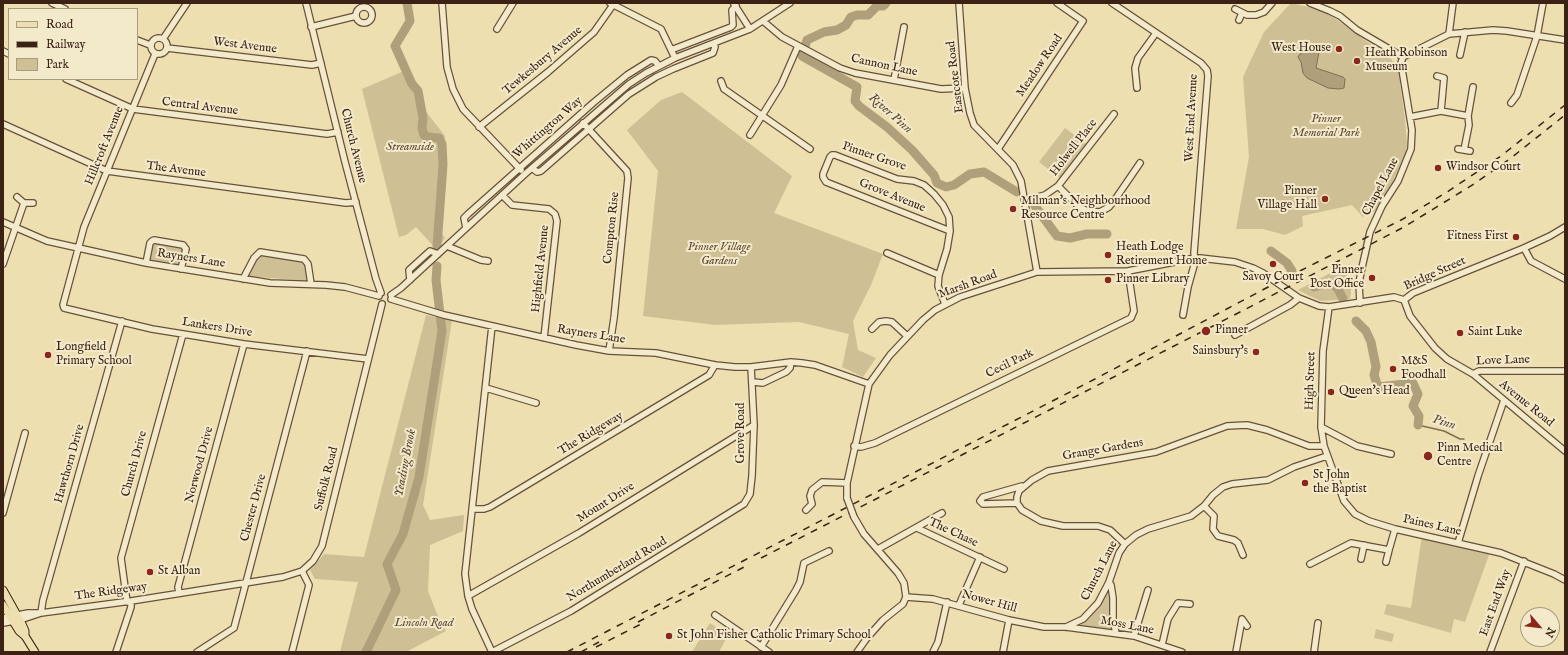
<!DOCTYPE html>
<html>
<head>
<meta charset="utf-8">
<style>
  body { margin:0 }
  #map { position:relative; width:1568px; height:655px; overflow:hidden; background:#eddfaf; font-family:"IM FELL English",serif }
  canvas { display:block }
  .frame { position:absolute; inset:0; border:4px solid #3b2215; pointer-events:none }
  .legend { position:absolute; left:8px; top:8px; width:130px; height:72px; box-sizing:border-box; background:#f3eacb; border:1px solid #a99a82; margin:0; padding:5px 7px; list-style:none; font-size:12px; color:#3b2215 }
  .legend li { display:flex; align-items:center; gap:8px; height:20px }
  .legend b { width:20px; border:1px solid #a99a82 }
  .north { position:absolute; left:1520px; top:607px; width:40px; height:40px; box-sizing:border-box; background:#f3eacb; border:1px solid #a99a82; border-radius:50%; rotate:118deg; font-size:11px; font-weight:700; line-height:16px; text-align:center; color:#3b2215 }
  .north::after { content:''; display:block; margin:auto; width:14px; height:18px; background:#8f2418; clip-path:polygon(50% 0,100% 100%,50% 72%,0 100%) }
</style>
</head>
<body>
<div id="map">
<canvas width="1568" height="655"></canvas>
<div class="frame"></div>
<ul class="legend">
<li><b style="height:5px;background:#eddfaf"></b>Road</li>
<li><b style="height:5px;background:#3b2215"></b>Railway</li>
<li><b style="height:11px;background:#cfbf95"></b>Park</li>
</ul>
<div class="north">N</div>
</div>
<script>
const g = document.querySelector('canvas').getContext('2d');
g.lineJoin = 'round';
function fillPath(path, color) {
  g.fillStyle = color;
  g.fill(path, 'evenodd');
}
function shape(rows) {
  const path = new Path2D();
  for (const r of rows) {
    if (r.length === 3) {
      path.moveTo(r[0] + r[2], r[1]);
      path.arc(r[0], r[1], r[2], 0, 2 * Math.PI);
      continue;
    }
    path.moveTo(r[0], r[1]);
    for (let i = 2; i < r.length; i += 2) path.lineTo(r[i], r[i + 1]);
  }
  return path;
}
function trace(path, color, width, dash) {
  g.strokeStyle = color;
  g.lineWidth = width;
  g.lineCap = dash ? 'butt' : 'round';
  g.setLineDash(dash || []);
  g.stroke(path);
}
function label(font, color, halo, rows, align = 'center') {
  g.font = font + ' "IM FELL English",serif';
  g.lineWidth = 4;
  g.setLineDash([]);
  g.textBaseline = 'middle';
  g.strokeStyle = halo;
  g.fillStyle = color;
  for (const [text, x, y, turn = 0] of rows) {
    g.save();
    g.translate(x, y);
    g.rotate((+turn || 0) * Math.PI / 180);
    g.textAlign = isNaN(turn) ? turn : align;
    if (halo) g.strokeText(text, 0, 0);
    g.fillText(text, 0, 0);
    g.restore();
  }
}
const green = shape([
  [1291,3,1321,10,1333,17,1391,59,1396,65,1401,77,1400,84,1405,119,1407,145,1405,157,1379,209,1363,217,1352,205,1302,216,1303,226,1285,235,1263,229,1236,229,1249,157,1243,77,1264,32],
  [404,71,417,100,445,136,436,226,445,238,437,250,416,227,406,235,399,237,362,89],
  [682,92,792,176,774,213,883,254,871,285,853,321,858,350,876,358,863,377,842,367,849,334,799,322,715,325,643,316,658,171,627,130,661,100],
  [1065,128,1086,144,1060,178,1039,162],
  [153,242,183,247,180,265,149,260],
  [258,254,304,261,310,281,246,276],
  [1340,268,1352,281,1350,299,1320,301,1298,290],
  [426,315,452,320,423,505,430,520,464,515,463,531,430,545,428,591,439,619,446,631,406,652,340,652,358,582,315,579,310,570,324,554,364,557],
  [1422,536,1456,544,1459,547,1463,546,1490,552,1465,622,1454,619,1451,633,1384,614,1387,604,1411,608],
  [1109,588,1111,592,1112,630,1078,626,1087,620,1096,610],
  [710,623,728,635,719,652,692,652],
  [1376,629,1394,634,1392,642,1374,638]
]);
const water = shape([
  [1309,49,1319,52,1316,68,1343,77,1345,79,1344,88,1339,89,1328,88,1307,78,1303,73,1301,62,1298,57,1300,54,1309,49]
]);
const stream = shape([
  [1418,425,1444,431,1460,439,1464,439]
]);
const river = shape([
  [407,3,410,21,395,46,412,84,418,91,423,118,422,128,424,135,428,137,439,138,442,144,443,165,437,246],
  [886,3,883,6,877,6,868,15,857,15,851,17,846,25,837,30,824,32,807,40,802,56,857,87,855,101,859,106,887,127,912,150,934,175,937,183,946,187,954,185,970,174,984,172,1017,192],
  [1035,206,1057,236,1070,238,1087,234,1107,234],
  [1271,251,1287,263,1292,271],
  [1314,287,1324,284,1333,284,1338,289,1343,299],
  [1356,321,1366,331,1371,342,1376,367,1374,375,1378,387,1413,383,1418,394,1413,406,1419,416,1418,425],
  [366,652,396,590,387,564,403,534,419,477,442,331,436,280,437,266]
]);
const minor = shape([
  [52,3,65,9],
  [306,3,345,162,376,279,381,293],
  [442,3,447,67,453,89,463,109,521,170],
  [610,3,661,29,675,58],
  [959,3,965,88,970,113,974,125,1013,165,1021,181,1037,272],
  [1112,3,1201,63,1207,70,1208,76,1194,253,1195,262,1188,287,1183,315],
  [1310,3,1330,11,1340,16,1357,30,1403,57,1449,34,1493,30,1507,31,1565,40],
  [734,4,750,29],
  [364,15,8],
  [1235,9,1247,15,1256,15,1264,12,1272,3],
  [1239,20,1242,13],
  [763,21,782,37,840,68,855,73,941,89,965,88],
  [311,27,356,16],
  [497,29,513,3],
  [1449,34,1453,3],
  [159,46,8],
  [163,39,187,3],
  [137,40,150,45],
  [167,48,312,65,321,63],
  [671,50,731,27,733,25,732,10,736,6],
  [3,51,9,54],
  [155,54,84,227,63,305,64,308,152,329,183,334,244,344,368,359],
  [1460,55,1465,32],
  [1437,76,1444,78,1441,111],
  [66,79,133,109,327,134,338,132],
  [894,80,904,27],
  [721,81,724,89,810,149],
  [1137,88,1135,68,1138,58,1156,33],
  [1511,103,1517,95,1537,36,1543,3],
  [1410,117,1441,111,1468,116],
  [583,123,627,171,628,178,614,318,609,351],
  [3,124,107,171,346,203,356,202],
  [479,127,548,72,594,32,613,5],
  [750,135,781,85,798,46],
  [998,149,1083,21,1057,3],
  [1458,149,1470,151],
  [1464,150,1469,125,1468,116,1473,87],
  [532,168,537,172,541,171,629,94,656,77,673,69,713,53,715,47,714,43],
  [1058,186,1078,206,1087,211,1100,212,1109,207,1114,201,1140,163],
  [502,195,512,205,549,209,555,214,557,221,544,338],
  [17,197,24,203],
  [1026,200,1045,195,1058,186,1114,114],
  [3,222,47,241,146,263,270,283,326,285,345,287,379,296],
  [466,228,464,218,468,214,593,103,627,75,651,60,655,61,659,66],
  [447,246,481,260,488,261],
  [1524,248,1531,261,1565,279],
  [887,253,939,275],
  [146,263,150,243,152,241,154,240,183,245,186,249,181,269],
  [3,264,24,203,33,203],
  [243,279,254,258,260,252,304,259,308,264,311,284],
  [410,280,409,270,430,251,438,254],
  [391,295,401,288,525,174,629,84,646,73,675,58,750,29,790,3],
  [391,299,444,315,576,345,609,351,656,353,715,365,735,367,751,367,791,362,802,363,815,365,869,384],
  [1404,300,1410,316,1435,348,1447,359,1473,374,1565,451],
  [1404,300,1413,293,1440,282,1524,248,1550,236,1565,227],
  [1360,303,1359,283,1361,272,1370,232,1382,206,1398,181,1411,149,1412,130,1401,63,1403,57],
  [945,304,938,286,939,275,947,249,950,231,949,217,943,205,934,194,924,185,914,181,897,179,835,155,832,155,830,157,823,174,823,177,826,182,950,231],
  [1329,307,1323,351,1321,427,1324,446,1344,501,1355,514,1369,521,1395,529,1501,553,1554,574,1565,580],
  [872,329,879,322,886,321,892,322,907,336],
  [1235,335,1290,305,1299,298],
  [1473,374,1479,371,1565,371],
  [753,382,763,383,786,372,790,368,791,362],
  [486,388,536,403],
  [1321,427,1357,446,1391,454],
  [854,446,861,447,875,443,1131,318,1134,311,1128,271],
  [847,498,847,483,869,384,890,355,923,320,935,310,960,297,1037,272,1128,271,1190,259,1200,258,1235,262,1253,268,1263,273,1299,298,1319,306,1329,307,1394,297,1404,300],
  [1017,503,983,504,980,501,983,497,1022,486],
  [1204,506,1214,516,1213,529,1218,536,1234,540,1238,543,1243,555],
  [472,509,484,509,490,507,709,375,715,365],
  [806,510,812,504,810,496,812,490,822,482,847,483],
  [3,513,25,433],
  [854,517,864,534,898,573,904,583,906,597,903,604,883,620,867,638,857,652],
  [917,528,1004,569],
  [1458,543,1478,476,1504,400],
  [1125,544,1110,530,1098,526,1063,526,1041,521,1022,510,1017,503,1017,497,1019,491,1032,480,1048,471,1156,452,1227,426,1247,425,1267,430,1309,446,1324,446],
  [878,549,942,513],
  [1361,559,1364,545],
  [1386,562,1389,550],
  [1310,564,1351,543,1389,550,1395,529],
  [1109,582,1111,585,1113,598,1113,620,1116,633],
  [179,593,178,587,244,344],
  [468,596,579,533,754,425],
  [906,597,933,599,1009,620,1044,627,1066,627,1134,636,1182,652],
  [127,602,121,558,183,334],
  [959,605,980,557],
  [41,613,43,600,122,321],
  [715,615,769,652],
  [3,618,28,613,41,613],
  [3,623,20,620,41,613,131,601,283,577,302,571,313,561,322,546,382,304],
  [1066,627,1083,619,1098,603,1109,582,1119,553,1125,544,1136,535,1148,529,1191,516,1204,506,1213,495,1223,487,1232,484,1268,480,1294,467,1327,456],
  [1134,636,1148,590],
  [1162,645,1168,619,1178,603,1190,604],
  [761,647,796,590,800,582,804,563,829,551],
  [116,652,131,607,131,601],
  [197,652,234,628,307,351],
  [292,652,309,585,302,571],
  [492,652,571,611,744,504,750,494,752,476,754,425,751,367],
  [492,652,472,609,468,596,465,574,492,326],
  [933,652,938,642,947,602],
  [1003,652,1009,620],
  [1236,652,1242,619,1247,626],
  [1314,652,1318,623],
  [1490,652,1524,561]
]);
const major = shape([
  [3,590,22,624,25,631,25,636],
  [3,605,19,631,25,636,35,652]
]);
const rail = shape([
  [761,558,1213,326,1404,227,1474,184,1511,158,1565,115],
  [638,622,748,565],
  [596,647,645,622],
  [567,652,1095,379,1270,286,1403,219,1447,192,1501,156,1565,105],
  [581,652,599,642]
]);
const minorBridge = shape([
  [847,498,854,517]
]);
const markers = [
  [1339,49,4,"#8f2418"],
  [1357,61,4,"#8f2418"],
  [1438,168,4,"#8f2418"],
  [1325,199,4,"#8f2418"],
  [1013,209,4,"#8f2418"],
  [1516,237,4,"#8f2418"],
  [1108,255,4,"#8f2418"],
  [1273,264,4,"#8f2418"],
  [1372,278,4,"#8f2418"],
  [1108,280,4,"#8f2418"],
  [1206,331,5,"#8f2418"],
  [1460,333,4,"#8f2418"],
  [1256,352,4,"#8f2418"],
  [48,355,4,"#8f2418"],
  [1393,369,4,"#8f2418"],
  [1331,392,4,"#8f2418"],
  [1428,456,5,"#8f2418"],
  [1305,483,4,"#8f2418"],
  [150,572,4,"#8f2418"],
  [669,636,4,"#8f2418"]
];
const streetNames = [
  ["West Avenue",245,46,7],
  ["Tewkesbury Avenue",543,61,-40],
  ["Cannon Lane",884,66,12],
  ["Meadow Road",1040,66,-56],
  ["Eastcote Road",956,77,-97],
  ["Central Avenue",200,107,7],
  ["West End Avenue",1192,118,-87],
  ["Whittington Way",548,128,-41],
  ["Hillcroft Avenue",105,146,-68],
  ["Church Avenue",353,146,76],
  ["Holwell Place",1074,148,-52],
  ["Pinner Grove",874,157,19],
  ["The Avenue",176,170,7],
  ["Chapel Lane",1381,187,-62],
  ["Grove Avenue",892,196,22],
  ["Compton Rise",612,228,-84],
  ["Rayners Lane",191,259,9],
  ["Highfield Avenue",541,269,-84],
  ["Bridge Street",1435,274,-24],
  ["Marsh Road",968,285,-20],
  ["Lankers Drive",217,328,9],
  ["Rayners Lane",591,335,9],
  ["Love Lane",1503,361,-2],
  ["Cecil Park",1010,364,-26],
  ["High Street",1311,381,-88],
  ["Avenue Road",1526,404,39],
  ["Grove Road",742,433,-90],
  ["The Ridgeway",591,434,-31],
  ["Grange Gardens",1103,450,-10],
  ["Hawthorn Drive",70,464,-74],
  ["Church Drive",135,464,-75],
  ["Norwood Drive",200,465,-75],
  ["Suffolk Road",327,479,-76],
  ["Mount Drive",606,503,-32],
  ["Chester Drive",254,508,-75],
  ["Paines Lane",1432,526,13],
  ["The Chase",953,533,25],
  ["Northumberland Road",617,570,-31],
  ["Church Lane",1100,571,-63],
  ["The Ridgeway",111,592,-8],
  ["Nower Hill",989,602,15],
  ["East End Way",1496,603,-70],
  ["Moss Lane",1127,626,11]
];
const poiNames = [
  ["West House",1331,49,"right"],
  ["Heath Robinson",1365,54],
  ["Museum",1365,68],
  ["Windsor Court",1446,168],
  ["Pinner",1317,192,"right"],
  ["Village Hall",1317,206,"right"],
  ["Milman's Neighbourhood",1021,202],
  ["Resource Centre",1021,216],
  ["Fitness First",1508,237,"right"],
  ["Heath Lodge",1116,248],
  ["Retirement Home",1116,262],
  ["Pinner",1364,271,"right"],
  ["Post Office",1364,285,"right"],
  ["Savoy Court",1273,278,"center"],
  ["Pinner Library",1116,280],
  ["Pinner",1215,331],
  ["Saint Luke",1468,333],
  ["Longfield",56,348],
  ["Primary School",56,362],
  ["Sainsbury's",1248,352,"right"],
  ["M&S",1401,362],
  ["Foodhall",1401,376],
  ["Queen's Head",1339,392],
  ["Pinn Medical",1437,449],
  ["Centre",1437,463],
  ["St John",1313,476],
  ["the Baptist",1313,490],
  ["St Alban",158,572],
  ["St John Fisher Catholic Primary School",677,636]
];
const parkNames = [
  ["Pinner",1326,120],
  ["Memorial Park",1326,134],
  ["Streamside",410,148],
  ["Pinner Village",719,248],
  ["Gardens",719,262],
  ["Lincoln Road",424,624]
];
const waterNames = [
  ["River Pinn",890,114,41],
  ["Pinn",1444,423,17],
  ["Yeading Brook",406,463,-79]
];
fillPath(green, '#cfbf95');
fillPath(water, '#b09f7b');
trace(water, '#816d52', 1);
trace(stream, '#816d52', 1.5);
trace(river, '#b09f7b', 9);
trace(minor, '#68513c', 8);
trace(major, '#3b2215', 9);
trace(minor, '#f3eacb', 5.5);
trace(major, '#eddfaf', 7);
trace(rail, '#3b2215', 1.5, [7, 7]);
trace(minorBridge, '#68513c', 8, []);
trace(minorBridge, '#f3eacb', 5.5);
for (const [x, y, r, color] of markers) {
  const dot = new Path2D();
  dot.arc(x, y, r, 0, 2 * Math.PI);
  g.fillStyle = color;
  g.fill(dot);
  trace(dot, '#f3eacb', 1.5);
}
label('12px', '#3b2215', '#f3eacb', streetNames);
label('12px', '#3b2215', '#f3eacb', poiNames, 'left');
label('italic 12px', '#604935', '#f3eacb', parkNames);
label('italic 13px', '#5e4834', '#f3eacb', waterNames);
</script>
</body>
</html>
